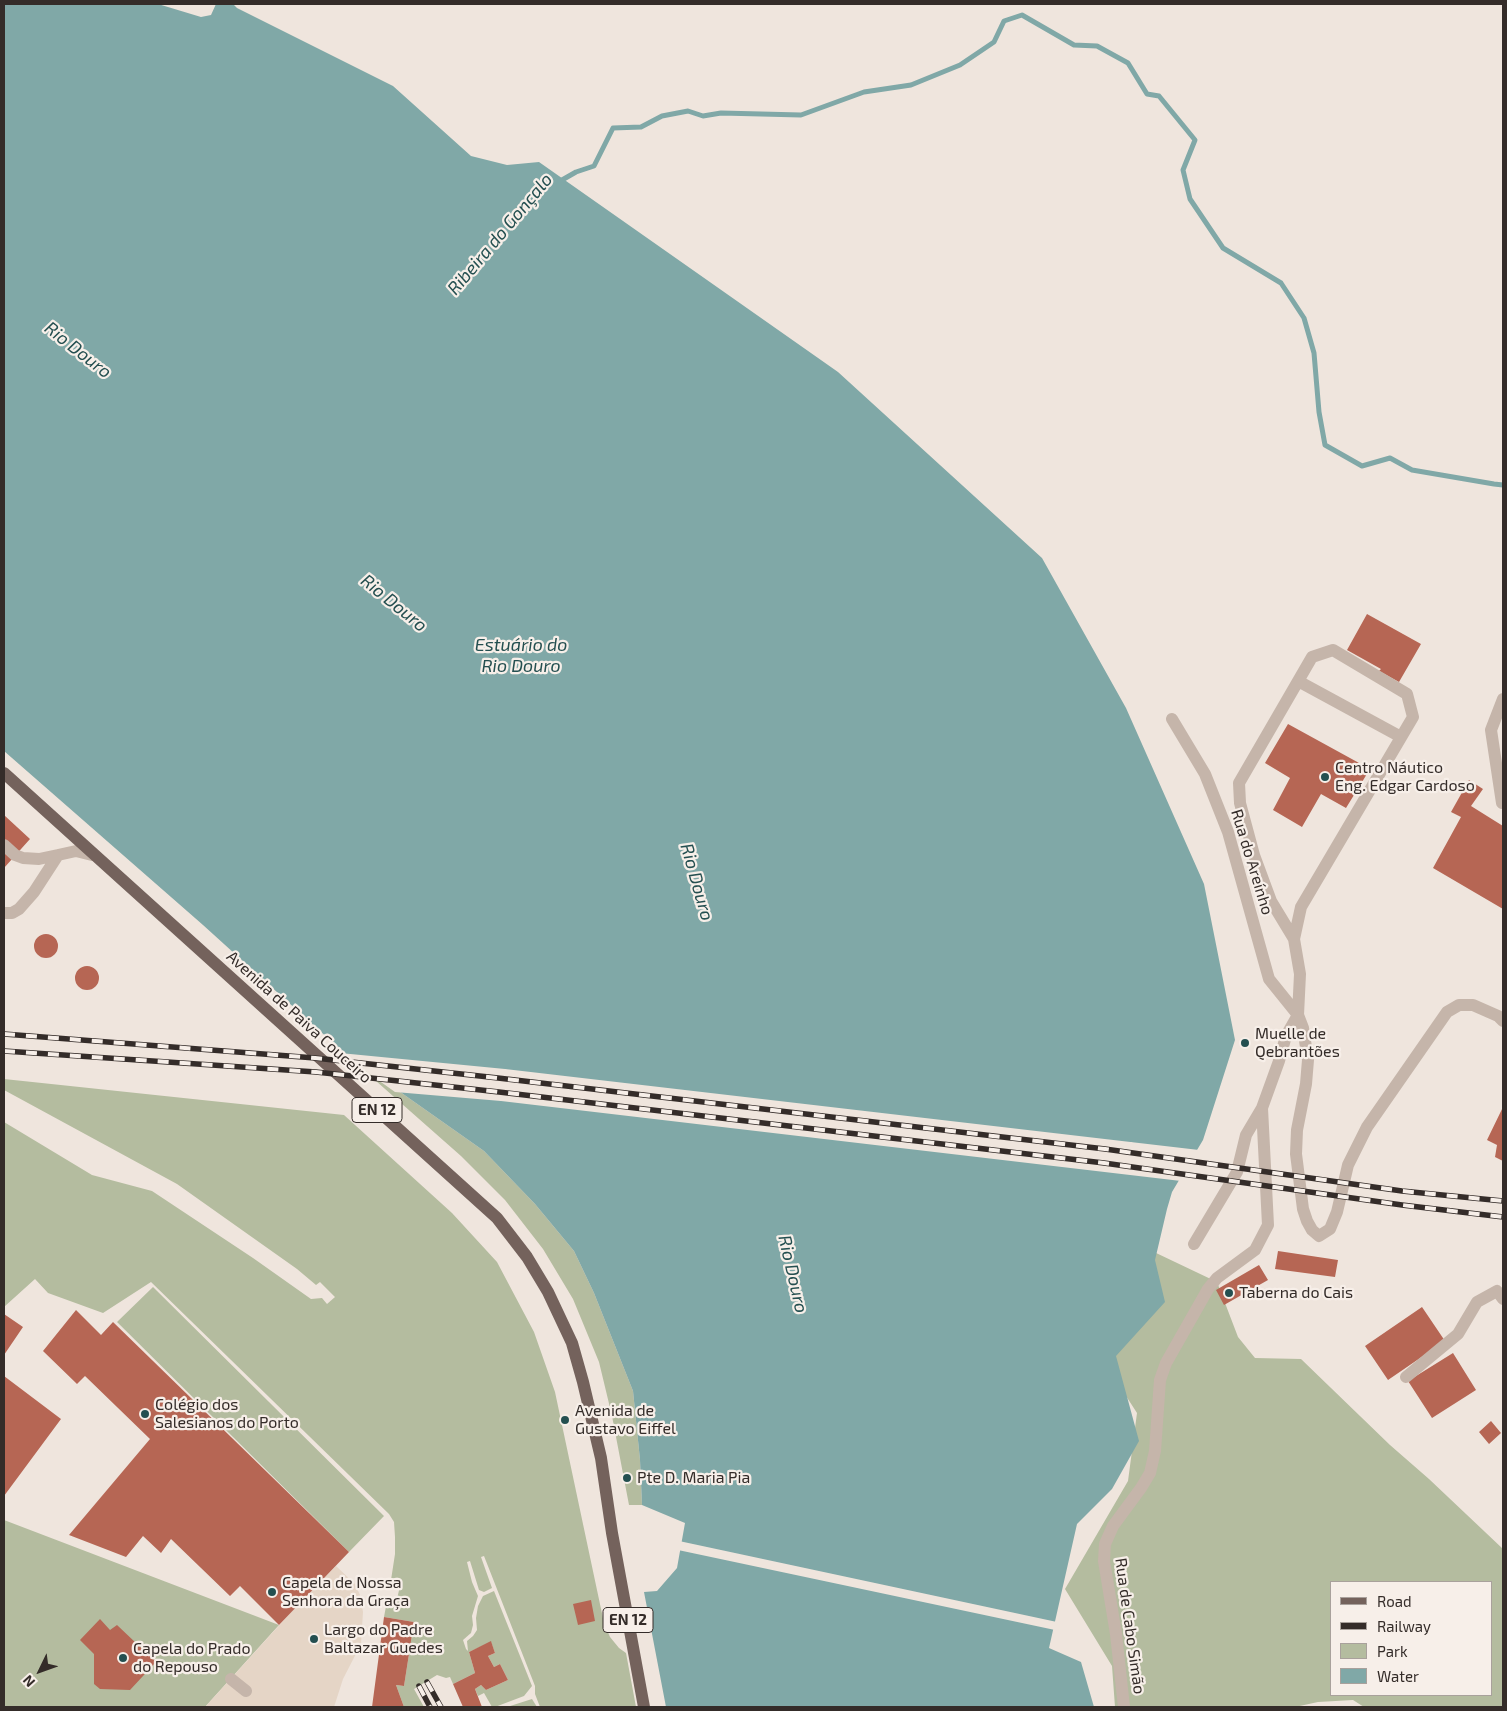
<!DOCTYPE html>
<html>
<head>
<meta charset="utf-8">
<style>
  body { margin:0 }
  #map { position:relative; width:1507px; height:1711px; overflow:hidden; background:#efe5dd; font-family:"Exo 2",sans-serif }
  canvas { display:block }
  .frame { position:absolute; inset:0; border:5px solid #342c29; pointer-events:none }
  .legend { position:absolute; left:1330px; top:1581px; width:162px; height:115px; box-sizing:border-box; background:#f7efe9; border:1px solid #a9a19c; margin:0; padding:6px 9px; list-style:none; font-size:15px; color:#342c29 }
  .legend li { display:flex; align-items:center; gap:10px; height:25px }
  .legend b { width:25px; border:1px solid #a9a19c }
  .north { position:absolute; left:15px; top:1646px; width:50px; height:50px; -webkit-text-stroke:4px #f7efe9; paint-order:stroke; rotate:228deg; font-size:14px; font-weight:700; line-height:20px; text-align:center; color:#342c29 }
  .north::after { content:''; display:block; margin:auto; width:18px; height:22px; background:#342c29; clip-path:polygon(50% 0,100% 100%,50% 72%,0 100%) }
</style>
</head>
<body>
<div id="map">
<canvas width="1507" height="1711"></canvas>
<div class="frame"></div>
<ul class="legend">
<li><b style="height:6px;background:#74625c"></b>Road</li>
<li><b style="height:6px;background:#342c29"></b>Railway</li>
<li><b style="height:14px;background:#b4bc9f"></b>Park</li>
<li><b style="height:14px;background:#80a8a7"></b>Water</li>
</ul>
<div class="north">N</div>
</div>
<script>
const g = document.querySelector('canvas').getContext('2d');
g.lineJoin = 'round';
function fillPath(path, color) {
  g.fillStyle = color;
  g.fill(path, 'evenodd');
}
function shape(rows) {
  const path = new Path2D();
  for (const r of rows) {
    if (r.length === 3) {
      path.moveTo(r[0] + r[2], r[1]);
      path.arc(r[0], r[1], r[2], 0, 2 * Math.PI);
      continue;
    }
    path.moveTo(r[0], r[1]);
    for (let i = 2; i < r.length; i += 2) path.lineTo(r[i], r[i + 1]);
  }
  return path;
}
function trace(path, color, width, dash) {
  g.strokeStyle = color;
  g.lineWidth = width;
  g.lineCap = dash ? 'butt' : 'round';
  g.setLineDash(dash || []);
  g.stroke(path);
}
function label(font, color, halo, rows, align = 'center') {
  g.font = font + ' "Exo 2",sans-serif';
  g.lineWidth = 4.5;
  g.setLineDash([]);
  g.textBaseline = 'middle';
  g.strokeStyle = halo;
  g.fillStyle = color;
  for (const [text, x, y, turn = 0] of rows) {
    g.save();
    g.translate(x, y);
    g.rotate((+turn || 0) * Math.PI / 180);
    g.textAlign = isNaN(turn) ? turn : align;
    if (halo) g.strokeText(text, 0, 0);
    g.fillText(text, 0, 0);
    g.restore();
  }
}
const green = shape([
  [342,1051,484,1151,535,1204,574,1251,594,1293,633,1391,640,1460,642,1505,629,1505,612,1416,599,1362,573,1299,543,1249,505,1200,461,1156],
  [4,1079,344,1115,452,1213,497,1262,534,1332,555,1392,604,1623,610,1637,619,1648,626,1653,636,1707,540,1707,535,1694,535,1686,484,1556,481,1557,492,1588,484,1592,479,1590,470,1561,467,1562,472,1582,478,1596,472,1616,473,1625,471,1633,463,1640,466,1649,468,1651,467,1641,473,1636,477,1630,476,1618,478,1606,483,1596,494,1591,532,1686,524,1696,495,1707,492,1707,484,1693,478,1696,475,1689,481,1685,486,1690,508,1680,500,1664,494,1667,488,1656,495,1653,491,1642,469,1652,475,1673,453,1684,450,1677,446,1678,437,1675,414,1689,424,1707,404,1707,396,1685,404,1686,414,1622,384,1617,387,1601,396,1603,401,1582,391,1580,395,1554,395,1537,394,1522,389,1514,151,1282,103,1313,48,1293,35,1279,4,1307,4,1122,92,1175,152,1191,253,1258,311,1299,322,1298,327,1304,335,1297,320,1282,316,1285,297,1269,177,1184,4,1090],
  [1154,1252,1217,1282,1238,1337,1255,1358,1301,1359,1390,1445,1429,1479,1503,1549,1503,1707,1364,1707,1353,1700,1318,1702,1295,1707,1115,1707,1112,1666,1065,1589,1128,1481,1137,1413,1117,1382,1093,1355],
  [1331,1582,1491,1582,1491,1695,1331,1695],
  [153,1287,384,1516,349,1552,117,1322],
  [4,1520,279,1625,205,1707,4,1707],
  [532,1699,537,1707,507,1707]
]);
const plaza = shape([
  [336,1566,355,1584,360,1595,363,1612,361,1644,343,1679,334,1707,205,1707,304,1598]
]);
const water = shape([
  [4,4,158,4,201,17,211,15,216,4,233,4,237,8,393,86,471,156,507,165,539,162,838,372,1042,558,1126,708,1204,884,1235,1040,1203,1140,1172,1192,1167,1209,1155,1260,1165,1302,1116,1356,1139,1441,1112,1489,1077,1524,1049,1648,1081,1662,1094,1707,666,1707,644,1592,657,1591,677,1568,685,1523,642,1505,640,1460,633,1391,594,1293,574,1251,535,1204,484,1151,342,1051,203,925,4,751],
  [505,1069,516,1075,519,1087,513,1098,501,1101,490,1095,487,1083,493,1072],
  [1131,1142,1142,1148,1145,1160,1139,1171,1127,1174,1116,1168,1113,1156,1119,1145]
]);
const pier = shape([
  [340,1053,505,1069,1199,1150,1181,1181,501,1101,395,1092],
  [504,1071,514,1077,517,1087,511,1096,501,1099,492,1094,489,1083,494,1074],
  [1130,1144,1140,1149,1142,1159,1137,1169,1127,1171,1118,1166,1115,1156,1120,1147],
  [679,1541,1057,1622,1055,1630,678,1550]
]);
const stream = shape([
  [558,185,562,180,576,172,594,166,613,128,641,127,662,116,688,111,703,116,721,113,801,115,864,92,911,85,960,65,994,42,1004,21,1022,15,1074,45,1097,46,1128,63,1147,94,1159,96,1195,140,1183,170,1190,199,1223,248,1281,283,1304,318,1314,353,1319,412,1325,445,1362,466,1390,458,1412,470,1494,484,1503,485]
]);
const building = shape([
  [1367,614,1421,644,1399,682,1379,671,1381,669,1347,650],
  [1288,724,1370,769,1346,808,1321,794,1302,827,1273,810,1290,778,1265,763],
  [1469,780,1483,789,1471,806,1503,826,1503,909,1433,868,1461,817,1451,812],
  [4,815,30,839,4,868],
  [46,946,12],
  [87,978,12],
  [1503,1107,1503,1161,1495,1157,1497,1145,1487,1140],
  [1278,1251,1338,1260,1335,1277,1275,1269],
  [1259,1265,1268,1280,1224,1305,1216,1290],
  [1422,1307,1445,1341,1388,1380,1365,1346],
  [76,1310,101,1335,113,1322,349,1552,279,1625,240,1586,230,1596,171,1539,161,1553,143,1536,126,1557,69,1535,150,1439,85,1376,77,1384,43,1351],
  [4,1314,23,1327,4,1355],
  [1453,1353,1476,1390,1432,1418,1408,1381],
  [4,1376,61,1419,4,1496],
  [1491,1421,1501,1433,1489,1444,1479,1432],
  [591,1600,595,1621,578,1625,573,1604],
  [384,1617,414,1622,404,1686,396,1685,404,1707,372,1707],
  [100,1619,110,1630,117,1625,156,1662,130,1690,100,1689,94,1684,94,1654,80,1640],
  [491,1641,495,1653,488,1656,494,1667,500,1664,508,1680,486,1690,481,1685,475,1689,482,1707,463,1707,453,1684,475,1673,469,1652]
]);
const minor = shape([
  [1298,681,1401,737],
  [1172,719,1205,774,1228,832,1269,979,1298,1015,1303,1028,1308,1060,1306,1084,1297,1130,1296,1154,1303,1209,1307,1221,1312,1230,1319,1236,1330,1229,1337,1212,1348,1165,1367,1127,1447,1012,1459,1005,1473,1005,1498,1016,1503,1021],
  [1502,803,1491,730,1503,699],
  [4,845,15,855,23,858,39,859,58,855],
  [4,913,12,913,19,909,34,892,58,855,76,851,92,855],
  [1194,1244,1237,1172,1246,1135,1262,1108,1279,1061,1286,1036,1298,1015,1300,974,1294,939,1301,907,1413,717,1407,694,1333,650,1312,657,1239,783,1240,803,1254,855,1271,901,1294,939],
  [1406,1377,1458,1334,1477,1302,1497,1291,1503,1299],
  [231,1679,246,1691],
  [1124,1707,1116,1634,1104,1561,1105,1544,1113,1526,1141,1488,1150,1473,1155,1451,1160,1380,1166,1363,1208,1289,1217,1278,1255,1250,1268,1225,1262,1108]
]);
const major = shape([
  [4,773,497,1218,527,1257,548,1292,572,1343,583,1382,601,1458,612,1533,644,1707]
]);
const rail = shape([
  [4,1034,315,1058,498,1078,1105,1149,1402,1191,1503,1201],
  [4,1051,316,1072,499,1092,1104,1163,1402,1205,1503,1217],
  [427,1682,441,1707],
  [419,1686,430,1707]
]);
const markers = [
  [1325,777,5,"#244f50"],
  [1245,1043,5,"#244f50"],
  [1229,1293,5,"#244f50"],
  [145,1414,5,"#244f50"],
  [565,1420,5,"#244f50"],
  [627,1478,5,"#244f50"],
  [272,1592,5,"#244f50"],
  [314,1639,5,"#244f50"],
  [123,1658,5,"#244f50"]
];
const shields = [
  [377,1110,50],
  [628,1620,50]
];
const shieldNames = [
  ["EN 12",377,1110],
  ["EN 12",628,1620]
];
const poiNames = [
  ["Centro Náutico",1335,768],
  ["Eng. Edgar Cardoso",1335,786],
  ["Muelle de",1255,1034],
  ["Qebrantões",1255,1052],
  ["Taberna do Cais",1239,1293],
  ["Colégio dos",155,1405],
  ["Salesianos do Porto",155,1423],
  ["Avenida de",575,1411],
  ["Gustavo Eiffel",575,1429],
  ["Pte D. Maria Pia",637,1478],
  ["Capela de Nossa",282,1583],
  ["Senhora da Graça",282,1601],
  ["Largo do Padre",324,1630],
  ["Baltazar Guedes",324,1648],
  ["Capela do Prado",133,1649],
  ["do Repouso",133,1667]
];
const streetNames = [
  ["Rua do Areínho",1252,862,73],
  ["Avenida de Paiva Couceiro",299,1017,42],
  ["Rua de Cabo Simão",1130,1626,82]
];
const waterNames = [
  ["Ribeira do Gonçalo",500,234,-50],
  ["Rio Douro",78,350,38],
  ["Rio Douro",394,603,39],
  ["Estuário do",521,645],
  ["Rio Douro",521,666],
  ["Rio Douro",697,882,74],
  ["Rio Douro",793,1274,77]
];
fillPath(green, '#b4bc9f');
fillPath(plaza, '#e5d5c6');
fillPath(water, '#80a8a7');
fillPath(pier, '#efe5dd');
trace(stream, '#80a8a7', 5);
fillPath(building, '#b66654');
trace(minor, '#c5b5aa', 12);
trace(major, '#74625c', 12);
trace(rail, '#342c29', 5.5);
trace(rail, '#f7efe9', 4, [11]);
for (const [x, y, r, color] of markers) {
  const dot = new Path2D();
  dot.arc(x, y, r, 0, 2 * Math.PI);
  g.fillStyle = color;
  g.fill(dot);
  trace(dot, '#f7efe9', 2);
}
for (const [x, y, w] of shields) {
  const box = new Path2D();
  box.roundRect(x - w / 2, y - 12.5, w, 25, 4);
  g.fillStyle = '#f7efe9';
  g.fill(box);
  trace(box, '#342c29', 1);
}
label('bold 15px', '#342c29', null, shieldNames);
label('16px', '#342c29', '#f7efe9', poiNames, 'left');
label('16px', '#342c29', '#f7efe9', streetNames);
label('italic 18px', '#244f50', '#f7efe9', waterNames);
</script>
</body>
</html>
